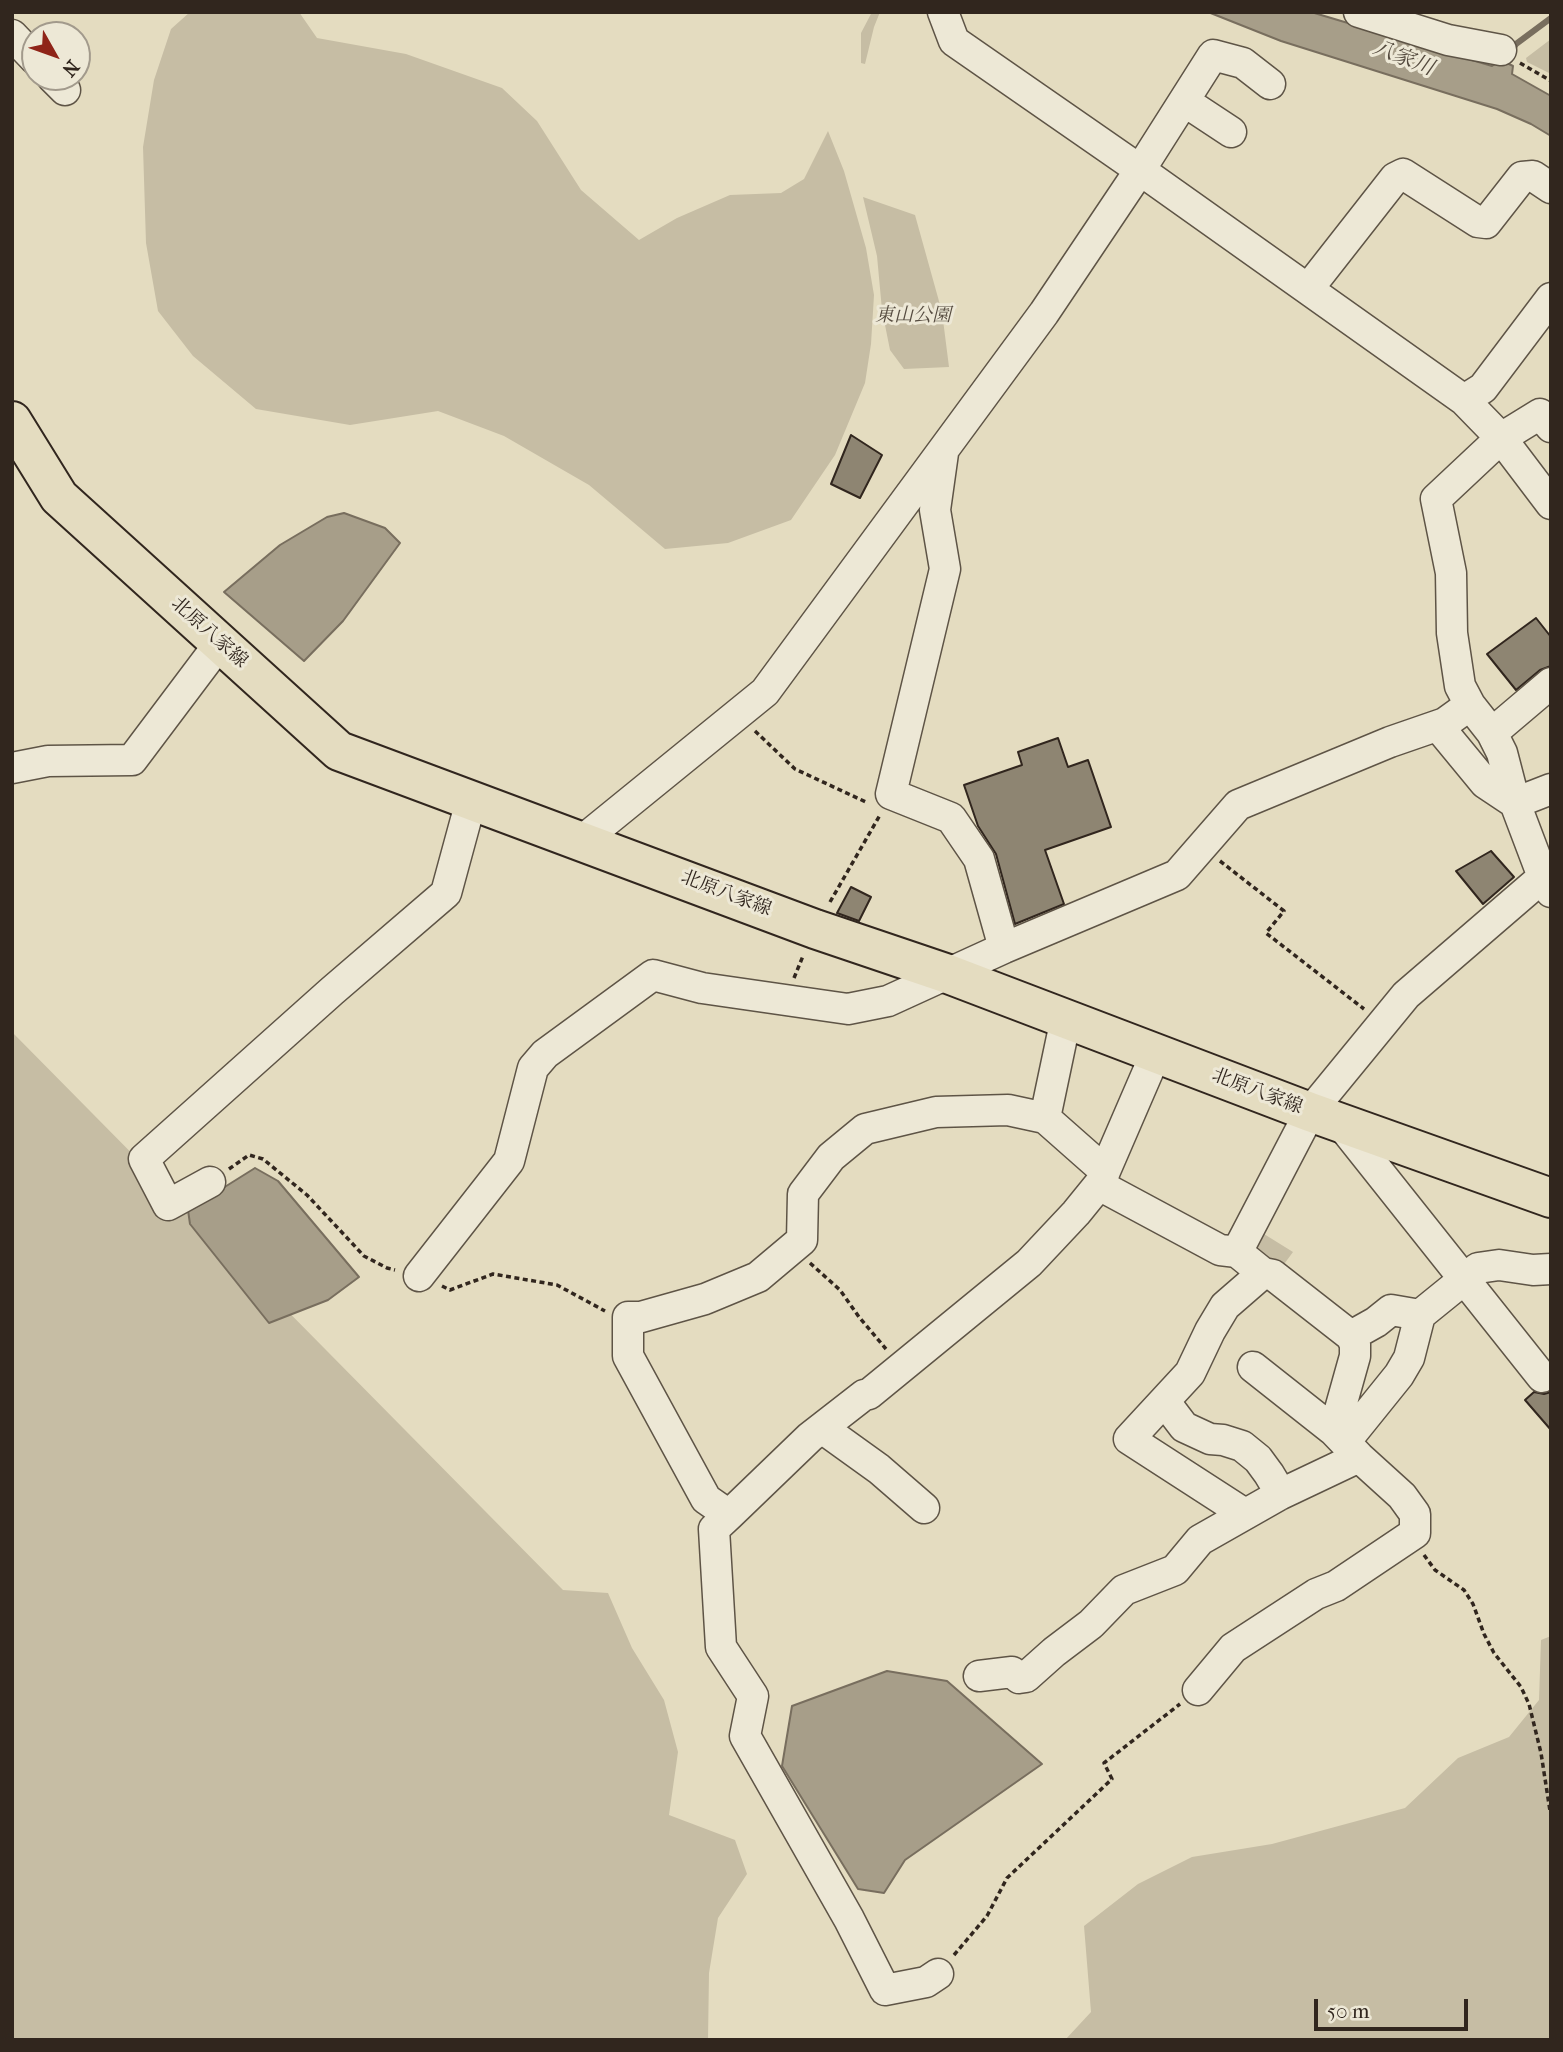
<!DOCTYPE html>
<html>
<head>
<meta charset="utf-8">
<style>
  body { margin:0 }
  #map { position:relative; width:1563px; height:2052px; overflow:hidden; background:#e4dcc0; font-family:"IM FELL French Canon",serif }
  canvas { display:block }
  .frame { position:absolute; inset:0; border:14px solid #31261e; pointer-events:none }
  .north { position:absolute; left:21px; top:21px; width:70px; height:70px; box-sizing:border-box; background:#ede8d6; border:2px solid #a29a8c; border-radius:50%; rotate:130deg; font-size:19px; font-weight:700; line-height:28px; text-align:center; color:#31261e }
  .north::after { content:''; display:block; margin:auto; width:24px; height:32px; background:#8f2418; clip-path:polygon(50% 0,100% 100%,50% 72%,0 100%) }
  .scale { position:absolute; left:1314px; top:1999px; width:154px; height:32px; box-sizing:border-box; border:4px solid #31261e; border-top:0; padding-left:9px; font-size:21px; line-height:24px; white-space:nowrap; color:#31261e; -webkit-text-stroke:5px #ede8d6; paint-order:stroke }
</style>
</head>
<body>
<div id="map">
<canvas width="1563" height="2052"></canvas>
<div class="frame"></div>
<div class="north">N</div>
<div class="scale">50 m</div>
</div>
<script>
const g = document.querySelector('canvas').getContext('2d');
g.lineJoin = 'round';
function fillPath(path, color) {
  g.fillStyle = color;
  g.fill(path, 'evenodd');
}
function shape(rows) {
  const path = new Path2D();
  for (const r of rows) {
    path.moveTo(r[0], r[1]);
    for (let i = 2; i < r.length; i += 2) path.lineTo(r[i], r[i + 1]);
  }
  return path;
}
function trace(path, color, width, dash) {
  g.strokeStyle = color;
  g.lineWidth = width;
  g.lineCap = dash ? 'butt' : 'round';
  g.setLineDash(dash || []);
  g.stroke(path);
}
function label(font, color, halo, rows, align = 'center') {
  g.font = font + ' "IM FELL French Canon","Noto Serif JP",serif';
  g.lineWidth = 6;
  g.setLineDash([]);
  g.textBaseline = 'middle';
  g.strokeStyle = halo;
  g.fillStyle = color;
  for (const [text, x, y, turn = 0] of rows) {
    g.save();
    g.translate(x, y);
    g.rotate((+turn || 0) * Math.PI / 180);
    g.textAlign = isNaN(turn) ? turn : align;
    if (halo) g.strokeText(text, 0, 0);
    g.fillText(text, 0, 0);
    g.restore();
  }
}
const green = shape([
  [190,12,299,12,317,38,406,54,502,88,537,121,581,190,639,240,677,218,730,195,781,193,804,179,828,131,844,171,866,248,874,295,871,344,865,383,835,455,791,520,728,543,665,549,589,485,504,436,438,411,350,425,256,409,193,356,158,311,146,243,143,147,154,80,171,29],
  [872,12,880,12,874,27,865,64,861,63,861,33],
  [1551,39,1551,74,1527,62,1526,58],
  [863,197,915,215,942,312,949,367,904,369,890,350,882,310,877,256],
  [12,1032,563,1590,608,1593,632,1648,664,1700,678,1752,669,1815,735,1840,747,1874,718,1918,709,1973,708,2040,12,2040],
  [1264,1234,1293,1252,1279,1271,1261,1263,1251,1236],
  [1551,1636,1551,2040,1065,2040,1091,2012,1084,1926,1138,1884,1192,1857,1272,1844,1405,1808,1458,1758,1509,1737,1539,1700,1541,1640]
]);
const water = shape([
  [1208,12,1311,12,1492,66,1501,60,1513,66,1512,74,1551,96,1551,136,1531,124,1497,109,1281,41,1208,12],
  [344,513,385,528,400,543,343,621,304,661,224,592,280,545,327,517,344,513],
  [255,1168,278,1181,359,1277,328,1300,269,1323,190,1224,188,1210,255,1168],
  [887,1671,947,1681,1042,1764,905,1860,884,1893,858,1889,782,1766,792,1706,887,1671]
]);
const stream = shape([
  [1512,50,1516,44,1551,18]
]);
const building = shape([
  [851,435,882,455,860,498,831,484,851,435],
  [1536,618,1551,637,1551,666,1540,670,1516,690,1487,654,1536,618],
  [1058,738,1068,767,1088,760,1111,827,1045,850,1064,904,1015,924,996,854,978,826,964,785,1022,765,1018,752,1058,738],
  [1491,851,1514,877,1483,904,1456,871,1491,851],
  [851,887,871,897,859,921,837,913,851,887],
  [1534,1392,1544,1394,1551,1392,1551,1430,1525,1400,1534,1392]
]);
const path = shape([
  [1520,63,1551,81],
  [755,731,795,769,868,803],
  [1220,861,1284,911,1266,933,1364,1009],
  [830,902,880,815],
  [794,978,803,956],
  [229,1169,249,1155,263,1159,307,1195,364,1256,387,1268,395,1270],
  [810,1263,840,1290,859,1317,886,1349],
  [442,1286,450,1290,493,1274,557,1285,605,1311],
  [1424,1555,1435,1570,1464,1590,1473,1604,1484,1634,1494,1653,1521,1687,1529,1704,1541,1753,1550,1811],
  [954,1955,987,1916,1007,1878,1112,1779,1104,1763,1180,1704]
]);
const minor = shape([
  [943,12,954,41,1140,170,1464,400,1501,438,1436,499,1451,573,1452,633,1460,686,1470,705,1492,733,1502,753,1515,803,1543,877,1551,892],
  [1359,12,1448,40,1501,50],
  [12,35,35,59],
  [52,77,65,90],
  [1184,101,1231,132],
  [1308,289,1395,178,1403,174,1478,222,1486,223,1522,177,1533,176,1551,188],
  [1464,400,1483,388,1551,298],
  [1551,427,1540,414,1501,438,1551,504],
  [943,453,935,510,945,569,891,794,951,818,979,859,1004,948],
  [1438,726,1485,783,1515,803,1551,789],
  [1492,733,1551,683],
  [12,768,48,761,132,760,220,643],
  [583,840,765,692,1044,313,1140,170,1213,55,1243,63,1270,84],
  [1045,1118,1066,1018],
  [1340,1123,1542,1377],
  [1105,1171,1156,1053],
  [210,1182,168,1205,144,1159,332,991,446,893,471,801],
  [1099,1185,1220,1250,1237,1252,1263,1273,1273,1275,1351,1336,1355,1344,1355,1356,1334,1431],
  [1237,1252,1310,1112,1406,995,1543,877],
  [419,1276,509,1161,533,1068,545,1054,653,975,702,988,848,1009,888,1001,1004,948,1177,875,1238,805,1390,742,1445,723,1470,705],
  [1351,1336,1376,1322,1391,1310,1420,1315,1478,1268,1499,1265,1533,1270,1551,1269],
  [1165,1402,1184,1427,1210,1439,1223,1440,1242,1446,1258,1459,1269,1474,1281,1494],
  [822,1428,879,1469,924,1508],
  [1345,1442,1399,1375,1409,1358,1420,1315],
  [1245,1514,1129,1439,1190,1373,1210,1331,1225,1306,1263,1273],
  [729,1515,706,1499,628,1356,628,1317,641,1317,705,1299,758,1277,802,1240,803,1194,831,1157,865,1129,936,1112,1008,1110,1045,1118,1105,1171,1102,1181,1076,1213,1029,1263,869,1394,864,1395,810,1437,729,1515,714,1529,721,1647,753,1696,745,1736,849,1919,885,1990,926,1982,938,1974],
  [979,1676,1012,1672,1019,1678,1026,1677,1054,1652,1091,1624,1124,1590,1175,1570,1200,1540,1281,1494,1359,1457],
  [1198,1690,1233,1648,1316,1594,1336,1586,1415,1533,1415,1514,1402,1496,1359,1457,1334,1431,1253,1367]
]);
const major = shape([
  [12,421,59,497,339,751,815,929,948,974,1310,1112,1551,1198]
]);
const parkNames = [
  ["東山公園",913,316]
];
const streetNames = [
  ["北原八家線",209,633,42],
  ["北原八家線",726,894,21],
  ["北原八家線",1257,1092,21]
];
const waterNames = [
  ["八家川",1403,59,21]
];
fillPath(green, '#c6bda4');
fillPath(water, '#a79e89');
trace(water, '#786e5e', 2);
trace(stream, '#786e5e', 6);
fillPath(building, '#8e8572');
trace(building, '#31261e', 2);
trace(minor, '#5e5446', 33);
trace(major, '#31261e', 42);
trace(path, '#31261e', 3.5, [5, 3.5]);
trace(minor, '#ede8d6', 30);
trace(major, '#e4dcc0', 38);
label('italic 19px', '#564c40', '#ede8d6', parkNames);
label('19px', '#31261e', '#ede8d6', streetNames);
label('italic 21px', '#544a3e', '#ede8d6', waterNames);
</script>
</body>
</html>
